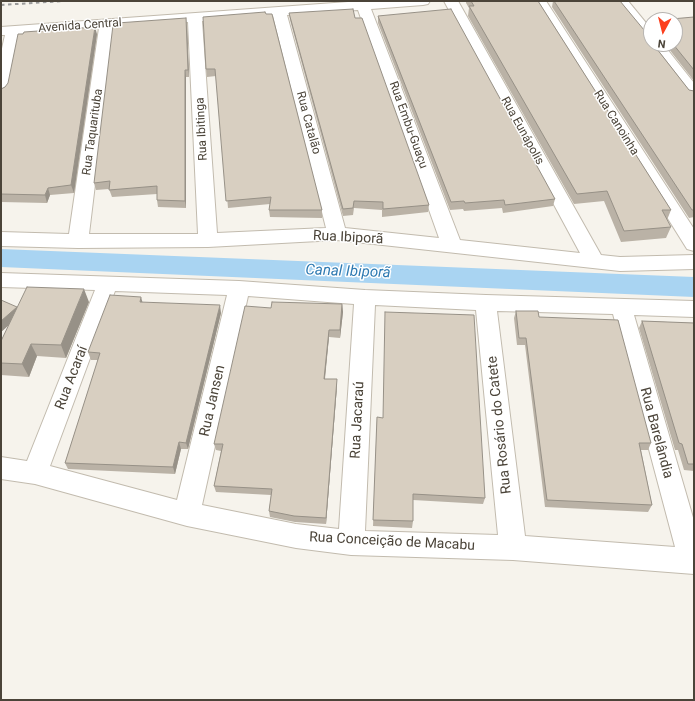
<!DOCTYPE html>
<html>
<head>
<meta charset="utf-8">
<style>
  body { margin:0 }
  #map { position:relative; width:695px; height:701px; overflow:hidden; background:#f6f3ec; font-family:Roboto,sans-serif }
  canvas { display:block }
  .frame { position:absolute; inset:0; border:2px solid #4b4439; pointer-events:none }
  .north { position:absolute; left:643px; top:12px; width:40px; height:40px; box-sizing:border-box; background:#fff; border:1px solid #b7b4b0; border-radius:50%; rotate:187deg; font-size:11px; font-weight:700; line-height:16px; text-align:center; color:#4b4439 }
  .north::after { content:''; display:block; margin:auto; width:14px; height:18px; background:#fc3f1d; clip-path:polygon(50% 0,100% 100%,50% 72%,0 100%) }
</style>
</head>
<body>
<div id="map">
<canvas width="695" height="701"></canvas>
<div class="frame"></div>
<div class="north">N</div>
</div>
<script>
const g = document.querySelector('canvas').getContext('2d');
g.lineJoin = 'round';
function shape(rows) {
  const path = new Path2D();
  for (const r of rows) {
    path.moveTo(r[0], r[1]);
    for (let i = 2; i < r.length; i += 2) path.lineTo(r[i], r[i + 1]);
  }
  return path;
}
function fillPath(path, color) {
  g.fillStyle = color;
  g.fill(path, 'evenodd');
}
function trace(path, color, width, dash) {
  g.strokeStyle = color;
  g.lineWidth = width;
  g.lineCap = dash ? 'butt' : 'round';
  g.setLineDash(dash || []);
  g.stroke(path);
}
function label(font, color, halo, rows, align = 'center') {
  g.font = font + ' Roboto,sans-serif';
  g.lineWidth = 3;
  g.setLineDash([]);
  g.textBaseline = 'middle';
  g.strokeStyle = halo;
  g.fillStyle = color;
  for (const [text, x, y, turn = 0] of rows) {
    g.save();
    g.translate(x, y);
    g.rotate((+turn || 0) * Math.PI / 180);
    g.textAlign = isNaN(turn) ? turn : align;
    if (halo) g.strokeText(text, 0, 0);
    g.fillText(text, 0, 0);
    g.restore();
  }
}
const canal = shape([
  [1,249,694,277,694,297,1,267,1,249]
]);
const minor = shape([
  [362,1,430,1,428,4,423,5,371,9,460,240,580,253,444,1,458,1,601,255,620,257,694,255,694,269,620,271,337,240,208,247,78,248,1,246,1,232,69,234,99,28,20,34,9,90,7,93,1,95,1,53,5,35,1,35,1,27,362,1],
  [358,10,439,238,345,228,287,15,358,10],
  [273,16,326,228,217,233,202,21,273,16],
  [188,22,198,234,89,234,114,27,188,22],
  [532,1,546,1,694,229,694,251,687,249,532,1],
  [614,1,628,1,651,29,651,44,663,44,694,83,694,98,688,96,650,47,648,44,649,42,646,41,614,1],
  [1,273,239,281,365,290,486,295,694,301,694,317,634,315,694,521,694,574,513,560,351,555,296,548,187,526,35,484,1,479,1,457,27,461,95,290,1,287,1,273],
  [115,291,227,295,177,500,50,466,115,291],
  [248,296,354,304,339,529,296,524,202,505,248,296],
  [375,305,476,310,498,535,365,531,375,305],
  [497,311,613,314,675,547,525,536,497,311]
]);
const rail = shape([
  [1,5,64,1]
]);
const wall = shape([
  [466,1,538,1,671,210,667,220,671,227,666,238,621,242,604,201,574,204,468,16,469,8,466,3],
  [553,1,620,1,689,90,694,91,694,217,689,218,552,7],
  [289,13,355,18,429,205,428,212,382,217,382,210,354,208,353,215,343,216,290,20],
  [266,14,322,210,322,218,270,217,269,210,270,204,228,208,216,76,207,77,206,69],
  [378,16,555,199,553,206,503,213,502,208,464,211,463,209,450,210,378,23],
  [694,17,694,81,665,44,675,44],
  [187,25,189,77,186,77,186,208,158,207,157,200,157,194,112,197,109,189,96,190,94,183],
  [97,34,74,193,50,195,47,203,1,202,1,89,5,87],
  [1,300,17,308,89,302,66,358,37,356,29,377,1,375,1,341,9,325,1,332],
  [143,303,221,313,188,449,181,449,175,474,68,469,65,463,98,360,91,360,88,352],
  [342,304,343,312,340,338,329,337,325,379,337,386,326,524,295,522,270,517,269,511,271,495,216,492,214,486,221,451,216,450,214,444,271,308],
  [516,311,539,317,651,443,648,450,641,450,652,505,648,512,545,507,525,345,517,345,514,318],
  [642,321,694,323,694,471,684,470,678,450,675,450,639,328],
  [377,417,485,498,483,504,413,500,413,521,412,528,373,526]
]);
const shadedWall = shape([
  [186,18,187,25,189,77,188,70],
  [95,27,97,34,74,193,71,185],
  [185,70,186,77,186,208,185,201],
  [48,188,50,195,47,203,45,195],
  [84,289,89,302,66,358,61,345],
  [141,297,143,304,140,302],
  [342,304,343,312,340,338,340,330],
  [220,305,221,313,188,449,186,443],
  [17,307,20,315,1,332,1,321],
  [329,330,329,337,324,386,324,379],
  [31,344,37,356,29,377,22,364],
  [337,379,337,386,326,524,326,518],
  [179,442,181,449,175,474,173,467]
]);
const building = shape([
  [471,1,538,1,671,210,662,210,671,227,624,231,607,191,577,194,469,6,474,6,471,1],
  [554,1,620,1,649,36,651,41,651,44,653,44,689,90,694,91,694,210,692,210,554,1],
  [353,9,355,18,362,18,429,205,383,209,383,202,354,201,353,208,343,209,289,13,353,9],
  [451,9,555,199,505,205,504,200,465,203,464,201,451,202,378,16,451,9],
  [265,12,266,14,272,14,322,210,269,210,271,197,226,201,215,69,206,69,203,17,265,12],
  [694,17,694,70,673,44,675,44,675,20,660,20,694,17],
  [186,18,188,70,185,70,185,201,157,200,157,186,109,190,110,181,94,183,113,25,117,25,117,23,186,18],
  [95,27,71,185,48,188,45,195,1,194,1,89,5,87,8,83,18,34,23,34,24,32,95,27],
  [27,287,84,289,61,345,31,344,22,364,1,363,1,341,27,287],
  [110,295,141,297,140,302,220,305,186,443,179,442,173,467,65,463,100,353,88,352,110,295],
  [1,300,17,307,1,321,1,300],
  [272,302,342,304,340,330,329,330,324,379,337,379,326,518,294,516,269,511,272,489,214,486,223,444,214,444,245,306,271,308,272,302],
  [516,311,538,311,539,317,618,320,651,443,639,443,652,505,547,500,526,338,519,338,516,311],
  [385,312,474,315,485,498,413,494,413,521,373,520,377,417,383,418,385,312],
  [642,321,694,323,694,464,688,464,682,444,679,443,642,321]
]);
const farStreetnames = [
  ["Avenida Central",80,26,-4],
  ["Rua Catalão",308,123,75],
  ["Rua Canoinha",616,123,58],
  ["Rua Embu-Guaçu",408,125,70],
  ["Rua Ibitinga",202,129,-93],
  ["Rua Eunápolis",522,131,61],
  ["Rua Taquarituba",93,132,-82]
];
const streetNames = [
  ["Rua Ibiporã",348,238,3],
  ["Rua Acaraí",72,378,-69],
  ["Rua Jansen",213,401,-77],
  ["Rua Jacaraú",358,420,-87],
  ["Rua Rosário do Catete",500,425,-96],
  ["Rua Barelândia",656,433,75],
  ["Rua Conceição de Macabu",392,542,3]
];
const waterNames = [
  ["Canal Ibiporã",348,272,2]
];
fillPath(canal, '#a9d4f2');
trace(minor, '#c2bbae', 2);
fillPath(minor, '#fff');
trace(rail, '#9a9a9a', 2, [3.5, 3.5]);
fillPath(wall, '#bab2a6');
fillPath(shadedWall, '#979187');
fillPath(building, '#d8cfc1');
trace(building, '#979187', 1);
label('12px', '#4b4439', '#fff', farStreetnames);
label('14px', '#4b4439', '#fff', streetNames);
label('italic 15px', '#2e7ab2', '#fff', waterNames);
</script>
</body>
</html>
